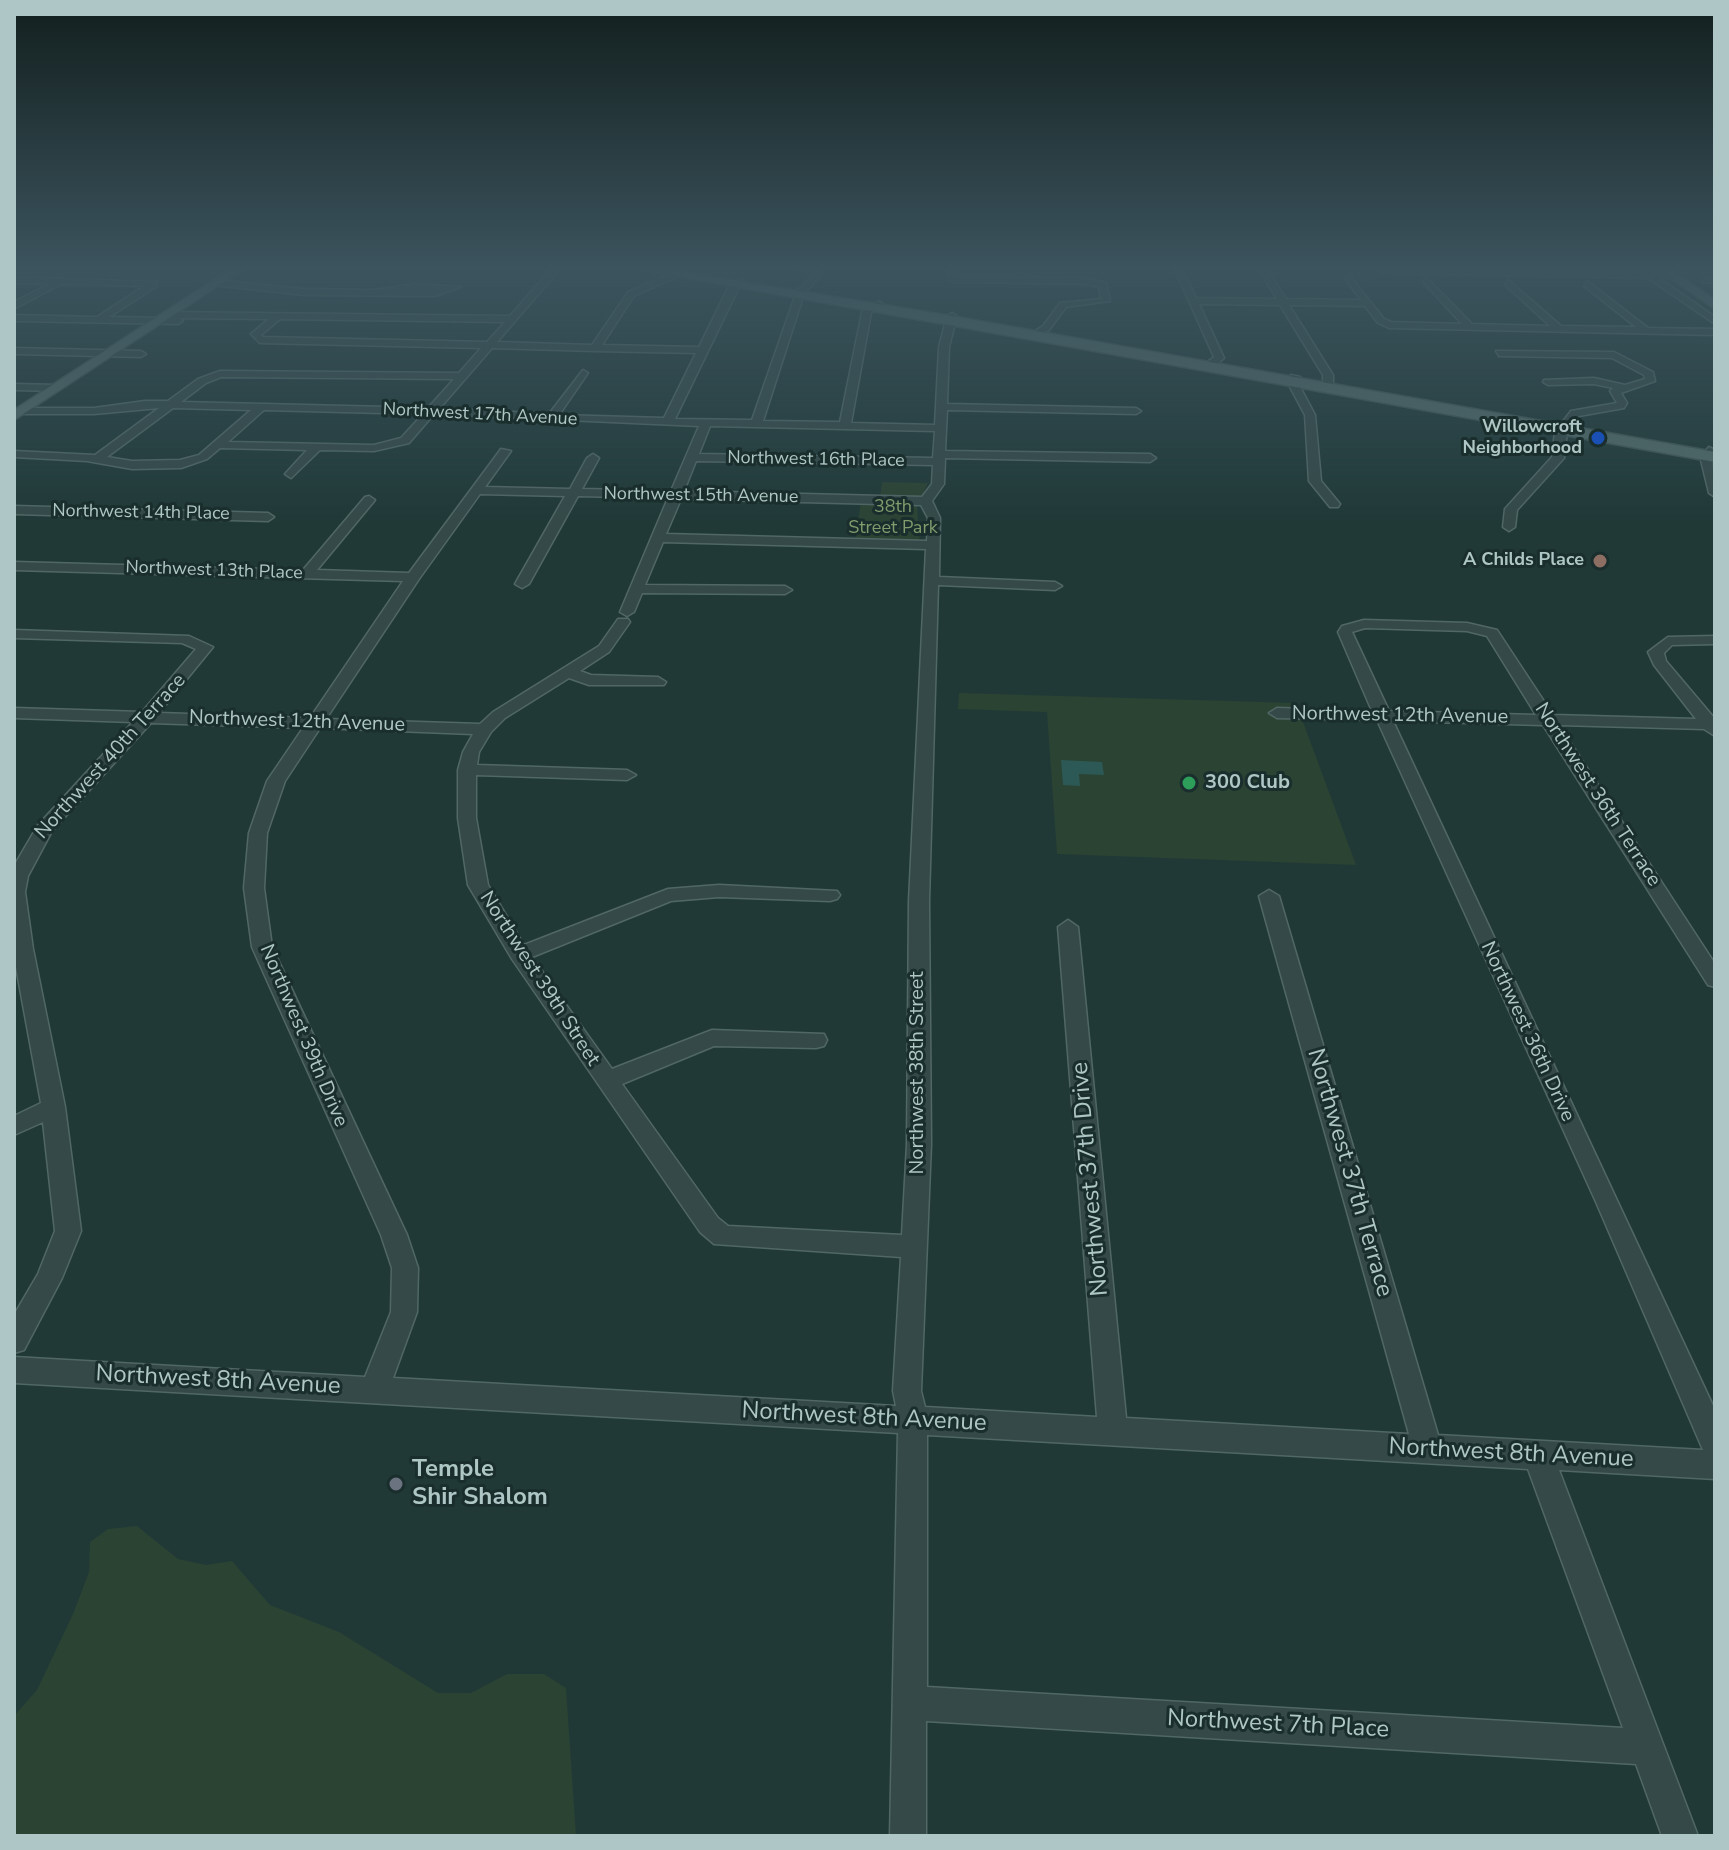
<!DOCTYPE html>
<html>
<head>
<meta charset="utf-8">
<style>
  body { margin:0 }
  #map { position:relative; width:1729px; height:1850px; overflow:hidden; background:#203937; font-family:"Nunito Sans",sans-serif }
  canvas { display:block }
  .frame { position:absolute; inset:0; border:16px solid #aec6c5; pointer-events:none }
</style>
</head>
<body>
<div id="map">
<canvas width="1729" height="1850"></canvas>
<div class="frame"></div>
</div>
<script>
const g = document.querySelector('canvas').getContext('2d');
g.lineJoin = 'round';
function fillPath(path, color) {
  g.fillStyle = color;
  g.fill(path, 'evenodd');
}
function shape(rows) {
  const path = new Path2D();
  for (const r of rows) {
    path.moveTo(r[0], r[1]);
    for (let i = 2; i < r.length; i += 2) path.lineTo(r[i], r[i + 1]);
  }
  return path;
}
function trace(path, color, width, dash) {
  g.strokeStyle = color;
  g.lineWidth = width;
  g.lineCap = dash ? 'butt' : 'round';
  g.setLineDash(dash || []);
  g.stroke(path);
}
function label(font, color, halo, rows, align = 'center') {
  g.font = font + ' "Nunito Sans",sans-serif';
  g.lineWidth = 6;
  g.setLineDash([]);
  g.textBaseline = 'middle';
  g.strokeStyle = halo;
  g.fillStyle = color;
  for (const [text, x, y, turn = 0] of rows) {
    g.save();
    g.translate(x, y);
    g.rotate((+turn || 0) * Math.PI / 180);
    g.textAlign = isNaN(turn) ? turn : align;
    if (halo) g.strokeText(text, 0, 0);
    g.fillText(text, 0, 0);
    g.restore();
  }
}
const green = shape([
  [882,482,928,483,917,505,920,543,855,541,861,502,880,498],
  [959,693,1296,703,1356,865,1057,854,1047,712,958,709],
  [137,1526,178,1559,206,1565,232,1561,270,1605,339,1632,438,1693,471,1693,507,1674,544,1674,566,1688,576,1836,14,1836,14,1716,37,1690,73,1614,89,1572,90,1542,108,1529]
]);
const water = shape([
  [1061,760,1102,762,1104,775,1079,774,1080,786,1063,785]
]);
const minor = shape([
  [552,268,561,268,497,342,592,345,628,292,680,269,683,274,634,296,602,345,699,347,730,284,743,279,675,419,752,420,794,299,798,294,797,291,812,276,810,270,773,268,818,268,820,277,806,291,807,295,802,300,763,421,840,422,862,312,879,301,883,304,871,313,851,423,935,425,939,347,947,316,952,313,957,316,949,347,947,404,1136,408,1141,411,1136,414,947,410,945,451,1150,454,1156,458,1150,462,945,458,944,484,932,501,940,518,939,577,1055,582,1062,586,1055,590,938,585,929,901,931,1144,921,1391,925,1407,1097,1417,1058,927,1068,920,1078,927,1126,1418,1409,1434,1259,896,1269,890,1279,896,1438,1435,1703,1450,1596,1202,1377,720,1277,718,1269,713,1277,708,1372,711,1338,632,1342,626,1364,620,1467,623,1497,630,1553,715,1696,719,1654,665,1648,652,1668,637,1715,636,1715,644,1672,645,1664,653,1666,661,1715,719,1715,736,1704,729,1559,725,1715,964,1715,987,1708,985,1543,725,1393,721,1715,1410,1715,1479,1559,1470,1698,1836,1662,1836,1636,1764,926,1721,926,1836,890,1836,898,1433,14,1383,14,1357,365,1377,391,1312,392,1268,381,1235,252,947,244,888,249,833,267,781,303,728,151,723,52,831,28,876,25,892,33,949,65,1107,81,1231,62,1278,24,1350,14,1353,14,1315,38,1274,55,1231,43,1122,14,1135,14,1116,41,1103,14,956,14,866,38,825,133,722,14,718,14,708,142,712,196,649,182,643,14,638,14,630,189,636,213,647,159,713,310,718,403,581,14,570,14,562,303,570,365,497,369,496,375,500,317,570,409,573,501,449,511,451,485,487,570,489,587,458,593,454,599,458,582,489,671,491,699,426,434,414,409,443,374,451,320,450,291,478,285,474,307,450,220,448,207,459,181,468,132,469,87,461,14,457,14,451,95,455,159,408,94,414,22,414,17,411,22,408,94,408,145,401,168,401,198,379,220,371,459,373,481,348,260,343,251,334,269,319,169,318,164,315,169,312,510,316,552,268],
  [280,319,505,322,487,342,263,337,261,335,280,319],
  [492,348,595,351,696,353,664,418,559,415,588,373,583,370,549,414,440,408,492,348],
  [221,377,454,379,428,408,181,402,206,383,221,377],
  [173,408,251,410,199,455,180,460,132,461,107,457,173,408],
  [264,410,423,414,401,438,374,445,228,442,264,410],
  [710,426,935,431,933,458,699,454,710,426],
  [696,461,933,465,932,484,922,497,684,491,696,461],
  [480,494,565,496,515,584,522,588,529,584,578,496,668,498,620,612,627,616,634,612,642,593,785,594,792,590,785,586,645,585,663,542,926,549,909,901,907,1144,902,1235,728,1226,718,1218,622,1084,714,1046,816,1048,824,1046,827,1040,824,1034,712,1030,612,1069,532,957,671,901,719,897,830,901,837,899,840,895,837,891,719,885,668,889,524,945,488,885,476,818,476,775,627,780,636,775,627,770,477,765,479,752,491,732,505,718,569,678,589,685,664,685,666,682,658,677,591,675,580,671,609,652,630,622,628,619,618,619,599,646,493,712,480,724,326,719,419,579,480,494],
  [681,499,921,505,928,518,927,541,666,534,681,499],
  [1365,628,1467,631,1487,636,1536,715,1389,711,1352,632,1365,628],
  [320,728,473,734,463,752,458,770,458,818,468,885,512,959,700,1232,714,1244,901,1257,893,1391,896,1406,393,1378,417,1312,418,1268,407,1235,272,947,264,888,267,833,285,781,320,728],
  [927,1435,1528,1469,1623,1728,927,1687,927,1435],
  [948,268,956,268,957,276,1087,278,1106,283,1110,301,1066,307,1049,330,1035,338,1032,333,1043,326,1060,303,1101,299,1099,287,1087,284,953,282,949,279,948,268],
  [1174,268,1182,268,1196,298,1277,299,1258,268,1266,268,1286,299,1361,300,1345,278,1349,275,1384,319,1391,322,1462,324,1423,282,1426,277,1472,324,1550,326,1505,285,1508,280,1561,326,1636,327,1584,286,1587,281,1648,328,1715,329,1715,335,1389,328,1378,323,1365,306,1289,305,1333,375,1333,383,1328,386,1323,383,1323,375,1280,305,1199,304,1224,358,1213,368,1205,368,1205,364,1214,357,1174,268],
  [1377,268,1672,273,1675,278,1659,278,1715,317,1715,324,1648,278,1380,273,1377,268],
  [14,277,157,282,157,286,109,317,178,318,183,321,178,324,14,321,14,315,97,317,144,286,61,284,14,309,14,302,49,284,14,283,14,277],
  [1706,277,1715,277,1715,283,1703,282,1706,277],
  [217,280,305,289,376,290,415,284,461,287,435,296,305,295,214,285,217,280],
  [14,348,141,351,146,354,141,357,14,354,14,348],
  [1496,351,1614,352,1653,372,1655,381,1621,393,1627,403,1624,408,1579,416,1567,432,1564,458,1517,510,1515,527,1509,531,1503,527,1505,509,1552,457,1555,432,1571,411,1617,403,1610,391,1613,388,1594,384,1548,385,1543,382,1544,380,1594,378,1625,385,1645,379,1644,375,1612,358,1499,356,1496,351],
  [1291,375,1300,377,1299,385,1315,415,1321,481,1340,504,1338,507,1330,507,1309,481,1305,415,1289,385,1291,375],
  [14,384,57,385,62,388,57,391,14,390,14,384],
  [1709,447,1715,450,1712,456,1715,497,1709,493,1700,456,1709,447],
  [14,506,268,513,274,517,268,521,14,514,14,506]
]);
const major = shape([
  [232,268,245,268,14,420,14,410,232,268],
  [631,268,657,268,951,316,1715,452,1715,462,631,268],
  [1656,268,1669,268,1715,300,1715,309,1656,268]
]);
const markers = [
  [1598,438,8,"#1a4fb4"],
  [1600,561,8,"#8d6e63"],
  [1189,783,8,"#2e9e5b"],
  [396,1484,8,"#6b7280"]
];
const farStreetnames = [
  ["Northwest 17th Avenue",480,415,3],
  ["Northwest 16th Place",816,460,1],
  ["Northwest 15th Avenue",701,496,1],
  ["Northwest 14th Place",141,513,1],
  ["Northwest 13th Place",214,571,2]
];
const farPoinames = [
  ["Willowcroft",1582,428],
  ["Neighborhood",1582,449],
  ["A Childs Place",1584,561]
];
const farParknames = [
  ["38th",893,508],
  ["Street Park",893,529]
];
const streetNames = [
  ["Northwest 12th Avenue",1400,716,1],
  ["Northwest 12th Avenue",297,722,2],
  ["Northwest 40th Terrace",111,757,-48],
  ["Northwest 36th Terrace",1597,795,57],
  ["Northwest 39th Street",539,979,57],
  ["Northwest 36th Drive",1527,1032,65],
  ["Northwest 39th Drive",303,1036,67],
  ["Northwest 38th Street",918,1073,-90]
];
const poiNames = [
  ["300 Club",1205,783]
];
const nearStreetnames = [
  ["Northwest 37th Terrace",1349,1173,74],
  ["Northwest 37th Drive",1091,1179,-95],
  ["Northwest 8th Avenue",218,1381,3],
  ["Northwest 8th Avenue",864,1418,3],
  ["Northwest 8th Avenue",1511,1454,3],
  ["Northwest 7th Place",1278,1725,3]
];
const nearPoinames = [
  ["Temple",412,1470],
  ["Shir Shalom",412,1498]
];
fillPath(green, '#2b4333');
fillPath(water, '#2c5955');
trace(minor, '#516766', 3);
trace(major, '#405655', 3);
fillPath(minor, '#344948');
fillPath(major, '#516a68');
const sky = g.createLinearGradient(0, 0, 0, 527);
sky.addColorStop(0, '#121f1e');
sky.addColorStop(0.51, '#3c545e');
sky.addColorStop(1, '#3c545e00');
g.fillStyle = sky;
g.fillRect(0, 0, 1729, 527);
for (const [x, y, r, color] of markers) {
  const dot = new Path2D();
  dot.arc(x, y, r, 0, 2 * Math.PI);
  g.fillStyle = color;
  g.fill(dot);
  trace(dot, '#192e2d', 3);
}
label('18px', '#aec6c5', '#192e2d', farStreetnames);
label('bold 18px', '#aec6c5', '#192e2d', farPoinames, 'right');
label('18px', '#819c6d', '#192e2d', farParknames);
label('20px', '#aec6c5', '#192e2d', streetNames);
label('bold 20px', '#aec6c5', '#192e2d', poiNames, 'left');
label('24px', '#aec6c5', '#192e2d', nearStreetnames);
label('bold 24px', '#aec6c5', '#192e2d', nearPoinames, 'left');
</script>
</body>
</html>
